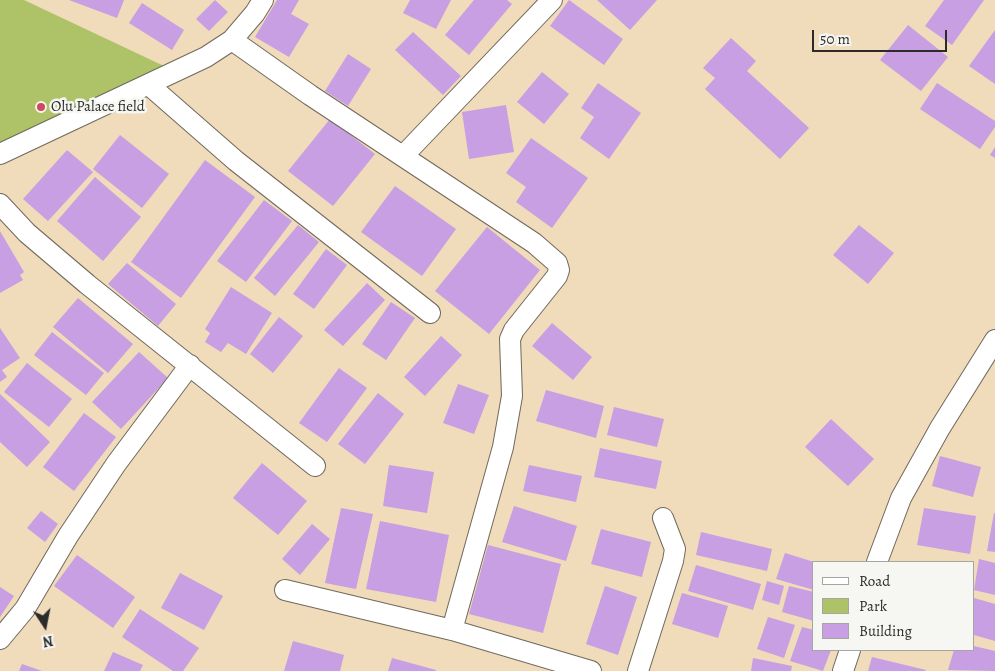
<!DOCTYPE html>
<html>
<head>
<meta charset="utf-8">
<style>
  body { margin:0 }
  #map { position:relative; width:995px; height:671px; overflow:hidden; background:#f0dbba; font-family:Alegreya,serif }
  canvas { display:block }
  .legend { position:absolute; left:812px; top:561px; width:162px; height:90px; box-sizing:border-box; background:#f6f6f2; border:1px solid #a5a5a2; margin:0; padding:6px 9px; list-style:none; font-size:15px; color:#2b2b2b }
  .legend li { display:flex; align-items:center; gap:10px; height:25px }
  .legend b { width:25px; border:1px solid #a5a5a2 }
  .north { position:absolute; left:20px; top:601px; width:50px; height:50px; -webkit-text-stroke:4px #f6f6f2; paint-order:stroke; rotate:169deg; font-size:14px; font-weight:700; line-height:20px; text-align:center; color:#2b2b2b }
  .north::after { content:''; display:block; margin:auto; width:18px; height:22px; background:#2b2b2b; clip-path:polygon(50% 0,100% 100%,50% 72%,0 100%) }
  .scale { position:absolute; left:812px; top:30px; width:135px; height:22px; box-sizing:border-box; border:2px solid #2b2b2b; border-top:0; padding-left:6px; font-size:15px; line-height:18px; white-space:nowrap; color:#2b2b2b; -webkit-text-stroke:4px #f6f6f2; paint-order:stroke }
</style>
</head>
<body>
<div id="map">
<canvas width="995" height="671"></canvas>
<ul class="legend">
<li><b style="height:6px;background:#fff"></b>Road</li>
<li><b style="height:14px;background:#aec367"></b>Park</li>
<li><b style="height:14px;background:#c79fe2"></b>Building</li>
</ul>
<div class="north">N</div>
<div class="scale">50 m</div>
</div>
<script>
const g = document.querySelector('canvas').getContext('2d');
g.lineJoin = 'round';
function fillPath(path, color) {
  g.fillStyle = color;
  g.fill(path, 'evenodd');
}
function shape(rows) {
  const path = new Path2D();
  for (const r of rows) {
    path.moveTo(r[0], r[1]);
    for (let i = 2; i < r.length; i += 2) path.lineTo(r[i], r[i + 1]);
  }
  return path;
}
function trace(path, color, width, dash) {
  g.strokeStyle = color;
  g.lineWidth = width;
  g.lineCap = dash ? 'butt' : 'round';
  g.setLineDash(dash || []);
  g.stroke(path);
}
function label(font, color, halo, rows, align = 'center') {
  g.font = font + ' Alegreya,serif';
  g.lineWidth = 5;
  g.setLineDash([]);
  g.textBaseline = 'middle';
  g.strokeStyle = halo;
  g.fillStyle = color;
  for (const [text, x, y, turn = 0] of rows) {
    g.save();
    g.translate(x, y);
    g.rotate((+turn || 0) * Math.PI / 180);
    g.textAlign = isNaN(turn) ? turn : align;
    if (halo) g.strokeText(text, 0, 0);
    g.fillText(text, 0, 0);
    g.restore();
  }
}
const green = shape([
  [0,0,24,0,164,66,0,147]
]);
const building = shape([
  [69,0,124,0,117,18],
  [215,0,228,12,209,31,196,19],
  [277,0,299,0,291,14,309,24,289,57,255,37],
  [410,0,451,0,436,29,403,13],
  [474,0,507,0,512,4,469,55,445,35],
  [569,0,623,39,604,65,550,26],
  [597,0,657,0,630,30],
  [944,0,984,0,952,45,925,26],
  [142,3,184,30,172,50,129,23],
  [908,25,948,57,921,91,880,60],
  [995,30,995,84,969,66],
  [413,32,461,76,443,95,395,50],
  [731,38,756,61,747,71,809,128,780,159,705,89,715,78,703,68],
  [348,54,371,69,348,106,325,91],
  [542,72,569,94,544,124,517,102],
  [598,83,641,113,609,159,580,138,594,117,581,108],
  [937,83,995,121,995,127,980,149,920,109],
  [506,105,514,152,469,159,462,112],
  [330,119,375,154,333,206,288,171],
  [120,135,169,174,142,208,93,169],
  [531,138,588,178,552,228,516,202,526,187,506,173],
  [995,147,995,158,990,155],
  [67,150,93,172,48,221,23,199],
  [205,160,255,197,181,298,131,262],
  [95,177,141,217,103,261,57,221],
  [395,186,456,229,422,276,361,232],
  [264,200,292,221,246,282,217,261],
  [298,225,319,242,275,296,254,278],
  [859,225,894,253,868,284,833,255],
  [487,227,540,270,489,334,435,291],
  [0,231,24,272,20,275,23,280,0,293],
  [326,249,347,265,314,309,293,294],
  [127,263,176,304,158,326,108,284],
  [367,283,385,300,343,346,324,330],
  [231,287,272,313,246,354,228,343,221,352,205,342,210,333,205,329],
  [78,298,133,344,108,373,53,327],
  [391,302,415,318,386,360,362,344],
  [279,317,303,336,273,373,250,354],
  [552,323,592,357,573,380,532,346],
  [0,328,20,358,2,370,7,377,0,382],
  [52,332,104,373,86,395,34,355],
  [441,336,462,355,425,396,404,377],
  [139,352,168,378,121,429,92,402],
  [27,363,72,399,49,427,4,392],
  [339,368,367,388,327,442,299,423],
  [458,384,489,395,474,434,443,423],
  [546,390,604,406,596,438,536,421],
  [378,393,404,414,365,464,338,444],
  [0,394,50,442,27,467,0,442],
  [614,407,664,419,657,447,607,435],
  [84,413,116,437,74,491,43,467],
  [831,419,874,459,848,486,805,447],
  [600,448,662,461,656,489,594,477],
  [940,456,981,467,973,497,932,486],
  [262,463,307,501,278,535,233,498],
  [389,465,434,472,427,513,383,506],
  [529,465,582,476,576,502,523,491],
  [514,506,577,526,566,561,502,542],
  [341,508,373,514,356,589,325,583],
  [924,508,976,516,970,554,917,545],
  [41,511,58,524,45,542,27,528],
  [994,513,995,513,995,552,987,551],
  [380,521,449,535,436,602,366,589],
  [312,524,330,539,300,575,282,559],
  [601,529,651,542,642,577,591,564],
  [701,532,772,549,767,571,696,555],
  [488,545,561,564,543,633,469,614],
  [785,553,814,562,814,590,776,579],
  [77,555,135,597,113,628,54,586],
  [979,559,995,563,995,595,974,590],
  [696,565,761,584,753,610,688,591],
  [180,573,223,596,204,630,161,608],
  [767,581,784,586,779,605,762,600],
  [605,586,637,597,618,655,586,644],
  [789,586,814,592,814,621,782,612],
  [0,587,14,596,0,617],
  [682,593,728,606,718,638,672,624],
  [974,598,995,604,995,641,974,635],
  [140,609,199,648,183,671,173,671,122,637],
  [768,617,795,625,784,658,757,649],
  [802,627,814,630,814,650,831,650,823,671,790,661],
  [293,641,344,655,340,671,284,671],
  [974,646,995,651,995,671,948,670,954,650,974,650],
  [113,652,143,665,140,671,104,671],
  [872,657,926,670,925,671,868,671],
  [392,658,436,670,436,671,388,671],
  [753,658,792,666,791,671,751,671],
  [22,664,42,671,19,671]
]);
const minor = shape([
  [232,40,310,95,534,243,557,263,559,270,557,276,514,330,510,339,512,396,503,447,452,630],
  [149,85,236,161,430,313],
  [0,154,206,57,232,40,255,13,263,0],
  [403,156,552,0],
  [0,204,27,233,87,284,315,466],
  [877,562,901,498,940,428,995,340],
  [285,590,452,630,591,671],
  [0,639,25,609,68,536,116,464,190,365],
  [638,671,673,561,675,549,663,518],
  [843,671,850,650]
]);
const markers = [
  [41,107,5,"#d1495b"]
];
const poiNames = [
  ["Olu Palace field",51,107]
];
fillPath(green, '#aec367');
fillPath(building, '#c79fe2');
trace(minor, '#70695d', 22);
trace(minor, '#fff', 20);
for (const [x, y, r, color] of markers) {
  const dot = new Path2D();
  dot.arc(x, y, r, 0, 2 * Math.PI);
  g.fillStyle = color;
  g.fill(dot);
  trace(dot, '#f6f6f2', 2);
}
label('15px', '#2b2b2b', '#f6f6f2', poiNames, 'left');
</script>
</body>
</html>
